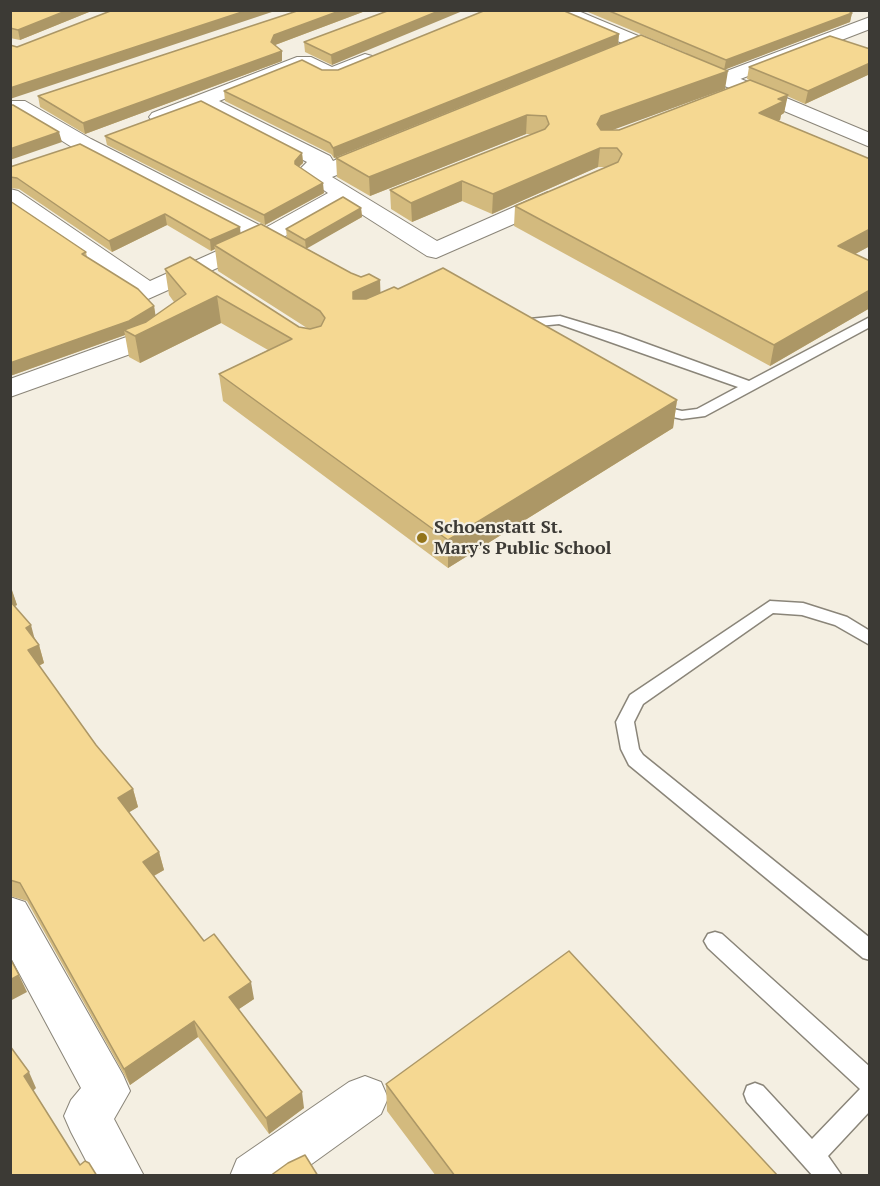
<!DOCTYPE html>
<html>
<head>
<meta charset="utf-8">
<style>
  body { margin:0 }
  #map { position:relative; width:880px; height:1186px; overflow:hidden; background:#f4efe2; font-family:"PT Serif",serif }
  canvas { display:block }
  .frame { position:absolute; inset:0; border:12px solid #3c3a35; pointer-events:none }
</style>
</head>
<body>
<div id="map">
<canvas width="880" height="1186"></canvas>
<div class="frame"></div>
</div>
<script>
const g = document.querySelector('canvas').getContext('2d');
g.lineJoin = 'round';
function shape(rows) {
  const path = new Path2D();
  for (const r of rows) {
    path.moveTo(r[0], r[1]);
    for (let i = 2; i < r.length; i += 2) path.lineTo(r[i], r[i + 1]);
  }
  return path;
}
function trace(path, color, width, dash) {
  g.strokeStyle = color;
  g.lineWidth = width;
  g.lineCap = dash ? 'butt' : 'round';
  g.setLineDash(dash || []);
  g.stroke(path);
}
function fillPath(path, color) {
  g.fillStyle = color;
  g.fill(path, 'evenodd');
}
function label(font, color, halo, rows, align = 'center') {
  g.font = font + ' "PT Serif",serif';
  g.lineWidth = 4.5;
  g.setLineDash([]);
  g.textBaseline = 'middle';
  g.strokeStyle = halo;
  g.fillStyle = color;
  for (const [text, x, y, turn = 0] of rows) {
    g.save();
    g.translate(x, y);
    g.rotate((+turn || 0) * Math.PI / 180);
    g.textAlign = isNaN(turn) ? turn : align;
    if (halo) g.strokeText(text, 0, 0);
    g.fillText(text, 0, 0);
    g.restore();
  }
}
const lane = shape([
  [560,316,620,334,749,381,870,317,870,327,705,416,682,419,650,412,648,409,655,405,682,411,697,409,738,387,559,324,519,328,512,324,519,320,560,316],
  [770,601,803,603,847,617,870,631,870,645,835,625,802,615,773,613,643,704,634,722,639,749,643,755,870,938,870,960,863,958,629,765,621,749,616,722,630,695,770,601],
  [715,932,722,934,870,1067,870,1111,828,1156,842,1176,813,1176,747,1102,744,1094,747,1086,755,1083,763,1086,812,1139,860,1089,708,948,704,941,708,934,715,932]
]);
const street = shape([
  [870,17,870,29,730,83,716,83,713,79,716,75,870,17],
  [365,54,372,56,375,60,372,64,338,78,324,78,303,68,219,101,330,156,333,161,370,145,386,145,389,150,386,155,332,177,437,241,548,192,564,192,567,197,564,202,436,258,427,256,344,203,273,243,148,299,139,296,10,207,10,189,18,191,150,281,246,238,75,149,11,109,11,101,25,101,91,139,265,228,328,193,297,172,307,162,201,108,159,123,152,121,149,117,152,113,297,57,311,57,332,67,365,54],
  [166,317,175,319,179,325,175,331,150,347,10,397,10,379,132,335,157,319,166,317],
  [10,897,25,902,123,1075,130,1091,114,1119,144,1176,94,1176,71,1132,64,1116,71,1100,81,1088,10,956,10,897],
  [365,1076,381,1082,388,1098,381,1114,295,1176,230,1176,237,1159,349,1082,365,1076]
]);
const secondary = shape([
  [550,10,576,10,870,133,870,147,553,14,550,10]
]);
const wall = shape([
  [10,10,94,10,20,40,10,38],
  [300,10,368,10,275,45,282,51,282,61,85,134,40,107,38,96],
  [390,10,332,65,305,52,304,42],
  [583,10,847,10,852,13,850,22,725,69,725,89,611,130,619,130,750,80,747,79,749,67,870,49,870,74,805,104,787,96,784,113,781,115,780,120,778,121,870,159,870,246,855,254,870,261,870,308,770,366,514,226,515,206,606,167,598,167,492,214,462,201,412,222,391,209,390,190,533,134,526,134,370,196,337,177,336,158,686,53],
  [619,34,618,44,334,158,331,154,225,101,224,91,322,70,338,70],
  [105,136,302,153,303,163,299,167,324,193,265,225,107,145],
  [10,167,240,227,240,233,287,238,286,229,361,208,362,217,306,248,351,273,361,277,380,280,380,293,677,400,673,428,448,568,223,401,219,374,268,350,221,323,140,363,129,357,125,335,10,376,10,201,86,252,87,257,154,306,155,316,174,302,169,295,165,269,299,327,307,328,218,271,215,249,211,251,167,225,112,252,19,189,10,188],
  [10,586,17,605,15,606,39,645,44,663,39,666,96,745,133,789,138,807,129,812,159,852,164,870,154,876,204,941,254,999,239,1009,304,1108,269,1134,198,1037,130,1085,27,901,10,896],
  [386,1084,778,1176,436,1176,387,1111]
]);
const shadedWall = shape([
  [68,10,94,10,20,40,18,30],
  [248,10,278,10,10,99,10,88],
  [342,10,368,10,275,45,272,52,271,42,274,35],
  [441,10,465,10,332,65,331,55],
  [852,13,850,22,724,70,726,60],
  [619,34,618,44,334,158,333,148],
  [282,51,282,61,85,134,83,123],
  [870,63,870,74,805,104,808,91],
  [728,71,725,89,599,135,597,124,601,116],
  [788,95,784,113,781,115,780,120,756,132,759,113,778,99],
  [527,115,526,134,370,196,369,177],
  [59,132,62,142,10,160,10,149],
  [600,148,598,167,492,214,493,194],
  [302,153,303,163,295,170,295,161],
  [462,181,462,201,412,222,411,203],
  [323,183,324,193,265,225,264,215],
  [361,208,362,217,306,249,305,240],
  [165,214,167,225,112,252,109,241],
  [240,227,241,238,214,245,215,249,211,251,210,240],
  [870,229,870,246,833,266,838,246],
  [380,280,381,306,354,319,353,292],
  [870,290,870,308,770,366,774,345],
  [217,296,221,323,140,363,135,336],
  [154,306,156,318,131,333,124,330,125,335,10,376,10,363],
  [677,400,673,428,448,568,448,540],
  [10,587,11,587,17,605,10,608],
  [31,625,36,644,26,628],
  [39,645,44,663,34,668,28,650],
  [133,789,138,807,123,816,118,798],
  [159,852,164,870,148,879,143,862],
  [19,975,27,992,10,1001,10,980],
  [251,982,254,999,233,1013,229,997],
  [194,1021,198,1037,130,1085,124,1069],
  [29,1072,36,1088,32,1092,24,1076],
  [302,1092,304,1108,269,1134,266,1118]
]);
const building = shape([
  [10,10,68,10,18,30,10,28,10,10],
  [113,10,248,10,10,88,10,45,17,47,113,10],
  [300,10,342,10,274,35,271,42,282,51,83,123,38,96,300,10],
  [390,10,441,10,331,55,304,42,390,10],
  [486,10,562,10,619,34,333,148,330,143,224,91,302,60,322,70,338,70,486,10],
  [607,10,847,10,852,13,726,60,607,10],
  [641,35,728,71,601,116,597,124,601,130,619,130,750,80,788,95,778,99,784,101,759,113,870,159,870,229,838,246,870,261,870,290,774,345,515,206,618,162,622,154,617,148,600,148,493,194,462,181,411,203,390,190,545,129,549,124,546,116,527,115,369,177,336,158,641,35],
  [830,36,870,49,870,63,808,91,749,67,830,36],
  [201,101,302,153,295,161,295,164,323,183,264,215,105,136,201,101],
  [10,105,13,105,59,132,10,149,10,105],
  [80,144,240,227,210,240,165,214,109,241,17,178,10,177,10,167,80,144],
  [343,197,361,208,305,240,286,229,343,197],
  [10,201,86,252,82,254,138,289,154,306,129,321,10,363,10,201],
  [261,224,351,273,361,277,369,274,380,280,353,292,353,299,366,299,394,287,398,289,443,268,677,400,448,540,219,374,292,339,217,296,135,336,124,330,146,322,186,294,165,269,190,257,299,327,310,329,321,326,325,318,320,311,214,245,261,224],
  [10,601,31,625,26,628,39,645,28,650,96,745,133,789,118,798,159,852,143,862,204,941,214,934,251,982,229,997,302,1092,266,1118,194,1021,124,1069,20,883,10,880,10,601],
  [569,951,778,1176,455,1176,386,1084,569,951],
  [10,958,19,975,10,980,10,958],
  [10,1046,29,1072,24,1076,80,1165,85,1161,89,1163,97,1176,10,1176,10,1046],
  [305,1155,318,1176,270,1176,288,1163,305,1155]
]);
const markers = [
  [422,538,6,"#93741a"]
];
const poiNames = [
  ["Schoenstatt St.",434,528],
  ["Mary's Public School",434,549]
];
trace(lane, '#8a8579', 3);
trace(street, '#8a8579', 2);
trace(secondary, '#8a8579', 2);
fillPath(lane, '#fff');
fillPath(street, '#fff');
fillPath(secondary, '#fff');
fillPath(wall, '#d3ba7e');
fillPath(shadedWall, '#ac9766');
fillPath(building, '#f5d892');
trace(building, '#ac9766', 1.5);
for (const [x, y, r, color] of markers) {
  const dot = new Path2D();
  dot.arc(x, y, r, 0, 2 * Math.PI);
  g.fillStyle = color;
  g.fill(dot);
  trace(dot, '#f4efe2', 2);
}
label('bold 18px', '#3c3a35', '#f4efe2', poiNames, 'left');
</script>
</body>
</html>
